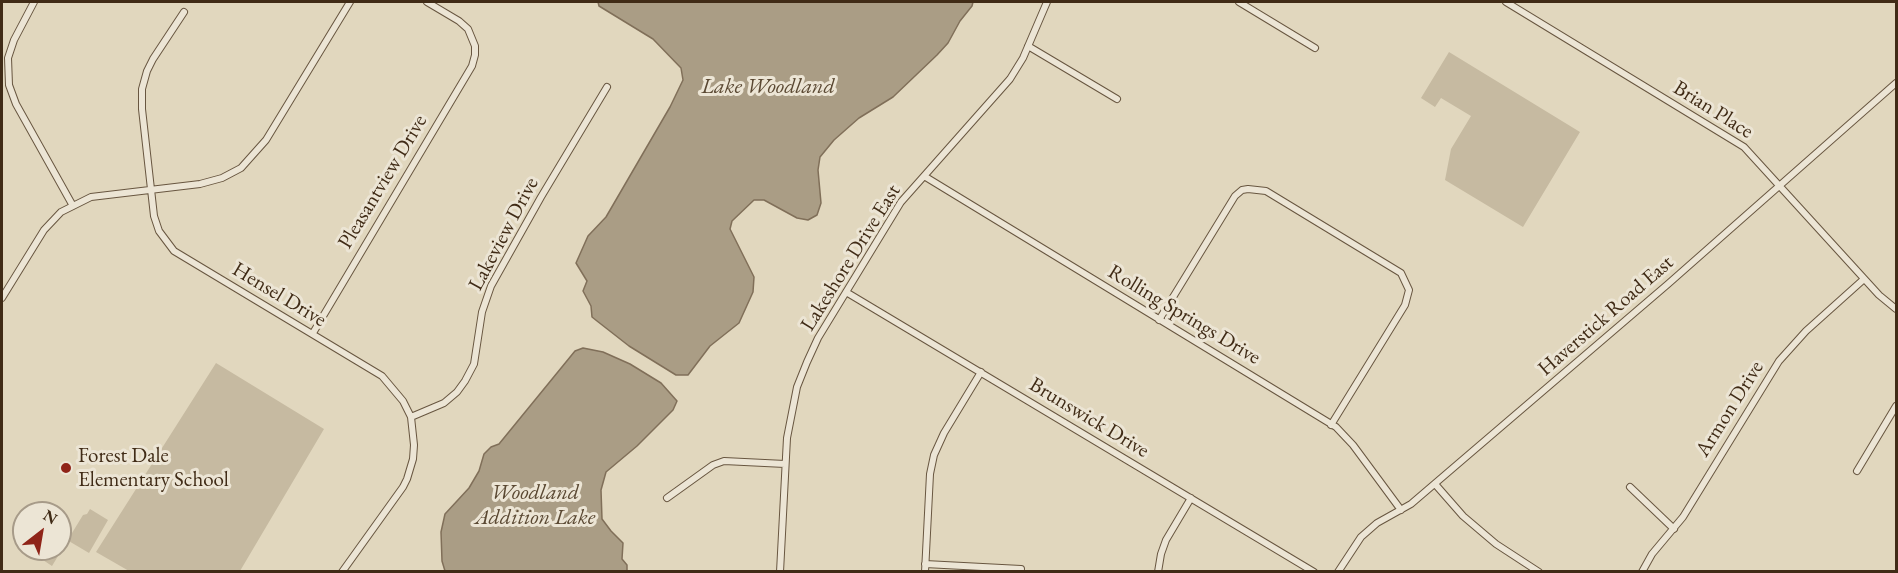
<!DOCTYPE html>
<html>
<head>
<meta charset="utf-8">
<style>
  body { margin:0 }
  #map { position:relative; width:1898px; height:573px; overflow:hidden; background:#e1d7be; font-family:"EB Garamond",serif }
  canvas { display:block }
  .frame { position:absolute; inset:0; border:3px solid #402b16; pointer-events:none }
  .north { position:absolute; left:12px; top:501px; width:60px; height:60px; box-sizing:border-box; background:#ece5d5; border:2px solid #a79b89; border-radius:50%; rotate:31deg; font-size:16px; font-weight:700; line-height:24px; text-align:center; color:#402b16 }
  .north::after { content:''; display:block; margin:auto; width:21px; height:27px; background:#8f2418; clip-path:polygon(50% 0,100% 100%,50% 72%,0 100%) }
</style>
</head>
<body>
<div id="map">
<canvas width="1898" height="573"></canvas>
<div class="frame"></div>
<div class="north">N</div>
</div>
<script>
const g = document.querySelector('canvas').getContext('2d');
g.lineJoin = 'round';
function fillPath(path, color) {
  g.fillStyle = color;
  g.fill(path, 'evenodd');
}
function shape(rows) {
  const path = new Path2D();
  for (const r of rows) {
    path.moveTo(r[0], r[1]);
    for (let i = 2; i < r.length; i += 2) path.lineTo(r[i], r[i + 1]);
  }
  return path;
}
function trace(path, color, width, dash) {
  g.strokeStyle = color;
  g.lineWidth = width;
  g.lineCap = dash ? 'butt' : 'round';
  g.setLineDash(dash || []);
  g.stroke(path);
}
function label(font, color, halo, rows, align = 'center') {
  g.font = font + ' "EB Garamond",serif';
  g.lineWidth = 6;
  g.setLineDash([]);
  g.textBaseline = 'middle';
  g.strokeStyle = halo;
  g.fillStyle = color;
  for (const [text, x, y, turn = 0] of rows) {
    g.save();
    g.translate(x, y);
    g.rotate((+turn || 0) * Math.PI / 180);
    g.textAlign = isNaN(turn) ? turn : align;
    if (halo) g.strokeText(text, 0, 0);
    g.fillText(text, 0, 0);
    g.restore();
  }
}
const green = shape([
  [1449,52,1580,132,1523,227,1445,180,1451,149,1471,116,1441,98,1435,107,1421,98],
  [216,363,324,429,240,571,129,571,96,552],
  [90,509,108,520,89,553,62,537,72,533,83,515,87,514],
  [60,540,66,543,52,566,43,560,43,549,60,549]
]);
const water = shape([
  [598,2,973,2,972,6,960,21,948,43,937,55,893,97,859,118,834,140,820,157,818,170,821,203,817,215,808,220,797,218,764,200,754,200,732,221,730,229,754,277,753,292,739,323,710,346,688,375,676,375,629,346,597,321,592,317,591,306,583,291,587,281,576,263,588,236,606,217,670,107,683,80,681,68,653,39,599,6,598,2],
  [583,348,603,352,630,364,661,383,677,401,673,410,637,446,606,472,601,490,602,519,611,531,623,543,622,559,627,565,627,571,445,571,442,561,441,532,445,514,469,488,479,471,484,454,491,447,499,444,575,351,583,348]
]);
const street = shape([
  [34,2,14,40,8,58,9,85,16,104,73,206],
  [1239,2,1315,48],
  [1506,2,1744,147,1879,295,1896,309],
  [184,12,153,59,147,71,142,89,142,109,154,216,159,231,174,251,382,376,403,401,411,417,414,445,413,459,407,479,403,487,342,572],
  [1028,46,1117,99],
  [924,176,1336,427,1353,445,1401,510],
  [846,292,1314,572],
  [2,298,44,230,61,212,91,197,200,184,222,178,241,168,266,140,350,2],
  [1159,320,1235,196,1242,190,1248,189,1266,191,1401,273,1409,290,1405,305,1331,425],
  [313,333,472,66,475,55,475,46,468,29,459,21,427,2],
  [411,417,444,403,457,392,465,381,474,364,482,312,491,286,541,197,607,87],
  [1857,471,1896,406],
  [1435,484,1463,516,1496,544,1539,572],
  [1630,487,1674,529],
  [667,498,713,465,724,461,785,464],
  [925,564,1021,569],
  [780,572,787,438,797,387,807,362,818,338,901,202,1010,79,1023,58,1047,2],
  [925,572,930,474,934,455,944,433,981,372],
  [1158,572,1161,554,1166,540,1191,498],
  [1338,572,1361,537,1377,523,1411,504,1668,284,1896,83],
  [1642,572,1652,554,1683,517,1779,361,1806,331,1864,279]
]);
const markers = [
  [66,468,6,"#8f2418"]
];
const streetNames = [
  ["Brian Place",1713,110,32],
  ["Pleasantview Drive",383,182,-59],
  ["Lakeview Drive",504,234,-62],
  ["Lakeshore Drive East",851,258,-58],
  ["Hensel Drive",279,295,31],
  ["Rolling Springs Drive",1184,315,31],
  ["Haverstick Road East",1606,316,-41],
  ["Armon Drive",1730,409,-58],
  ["Brunswick Drive",1089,418,31]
];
const poiNames = [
  ["Forest Dale",78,456],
  ["Elementary School",78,480]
];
const waterNames = [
  ["Lake Woodland",768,87],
  ["Woodland",535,493],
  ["Addition Lake",535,518]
];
fillPath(green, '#c6baa1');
fillPath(water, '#aa9d85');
trace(water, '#806f59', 1.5);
trace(street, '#685640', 8);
trace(street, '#ece5d5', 6);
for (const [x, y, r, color] of markers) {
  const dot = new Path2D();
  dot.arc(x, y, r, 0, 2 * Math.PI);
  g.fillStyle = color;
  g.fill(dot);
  trace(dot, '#ece5d5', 2);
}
label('21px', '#402b16', '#ece5d5', streetNames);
label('21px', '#402b16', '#ece5d5', poiNames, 'left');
label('italic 22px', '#5a4832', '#ece5d5', waterNames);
</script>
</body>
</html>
